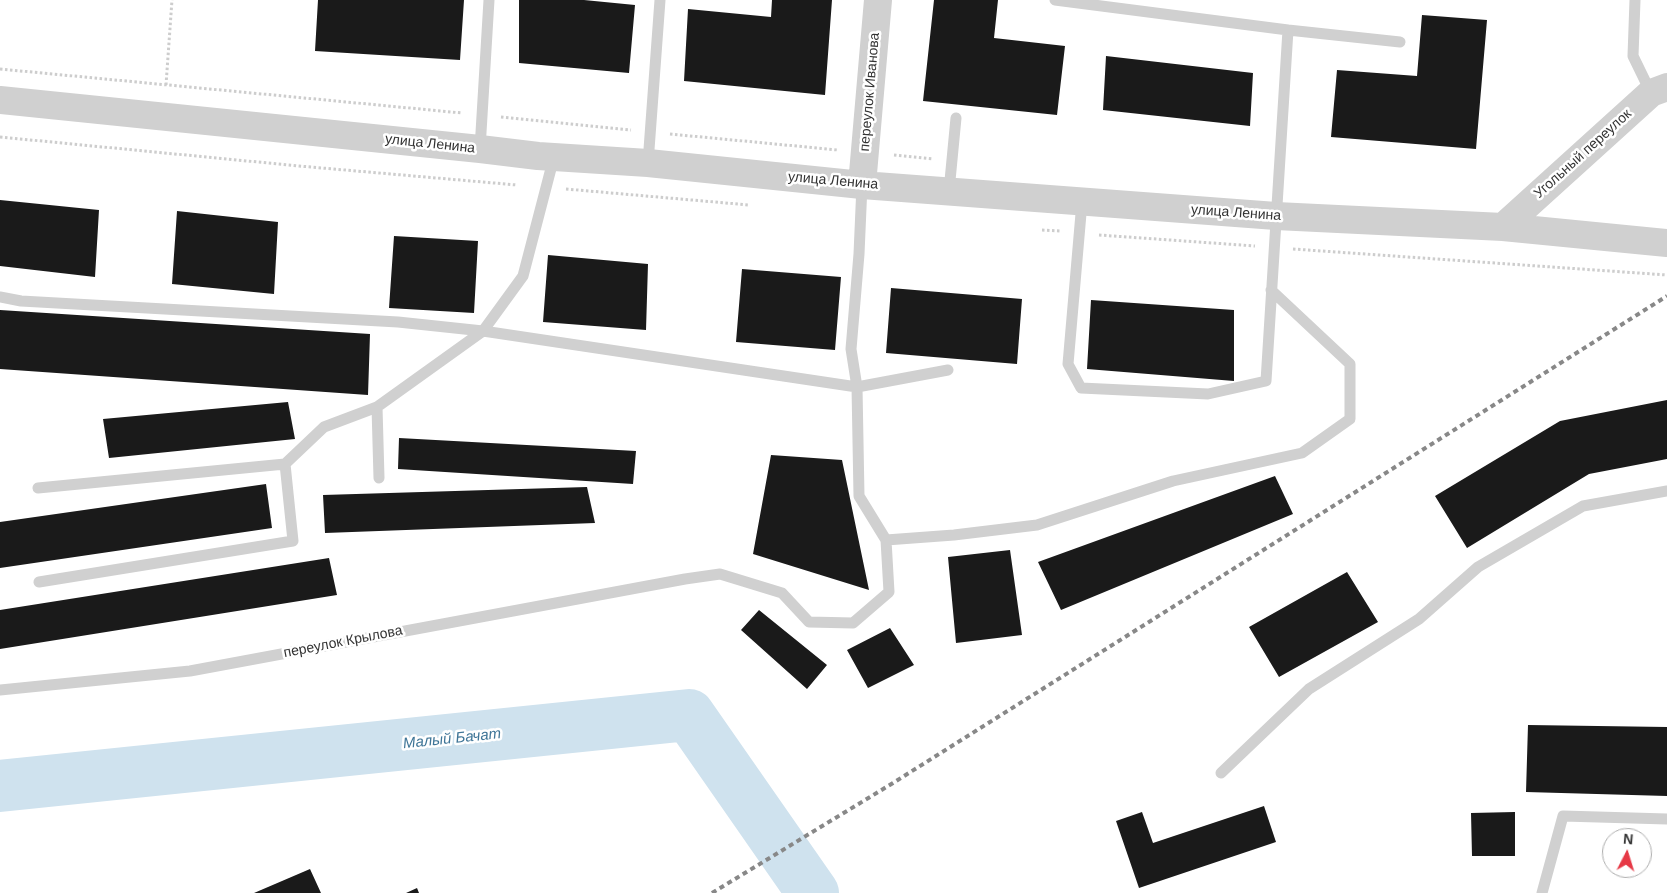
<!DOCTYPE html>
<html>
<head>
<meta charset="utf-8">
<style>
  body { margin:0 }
  #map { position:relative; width:1667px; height:893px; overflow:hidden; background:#fff; font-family:Arial,sans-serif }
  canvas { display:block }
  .north { position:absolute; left:1602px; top:828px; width:50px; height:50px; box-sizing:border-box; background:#fff; border:1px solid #adadad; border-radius:50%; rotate:5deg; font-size:14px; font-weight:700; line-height:20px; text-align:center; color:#333 }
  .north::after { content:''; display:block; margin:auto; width:18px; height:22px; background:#e63946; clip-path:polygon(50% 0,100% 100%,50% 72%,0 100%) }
</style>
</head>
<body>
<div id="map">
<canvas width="1667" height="893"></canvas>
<div class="north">N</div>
</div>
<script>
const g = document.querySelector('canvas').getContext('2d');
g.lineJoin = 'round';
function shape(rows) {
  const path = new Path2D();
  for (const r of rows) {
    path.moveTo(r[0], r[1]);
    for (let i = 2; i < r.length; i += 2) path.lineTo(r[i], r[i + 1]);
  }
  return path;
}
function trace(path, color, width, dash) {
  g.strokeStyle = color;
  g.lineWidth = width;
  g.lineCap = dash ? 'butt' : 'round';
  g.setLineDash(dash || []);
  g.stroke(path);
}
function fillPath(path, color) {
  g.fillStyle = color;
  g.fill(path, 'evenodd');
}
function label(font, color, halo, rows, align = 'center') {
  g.font = font + ' Arial,sans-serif';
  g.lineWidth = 5;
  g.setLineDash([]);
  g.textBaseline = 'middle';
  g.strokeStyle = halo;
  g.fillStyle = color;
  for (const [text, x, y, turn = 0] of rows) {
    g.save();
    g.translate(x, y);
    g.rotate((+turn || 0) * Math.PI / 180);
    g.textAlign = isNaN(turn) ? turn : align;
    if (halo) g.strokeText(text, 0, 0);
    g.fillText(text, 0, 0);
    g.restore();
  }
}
const river = shape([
  [0,786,689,715,813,893]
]);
const building = shape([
  [318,0,464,0,460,60,315,51],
  [519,0,584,0,635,5,629,73,519,63],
  [772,0,832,0,825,95,684,81,688,9,771,17],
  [934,0,998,0,994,38,1065,46,1057,115,923,101],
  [1422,15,1487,20,1476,149,1331,137,1337,70,1417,76],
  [1106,56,1253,73,1250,126,1103,110],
  [0,200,99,210,95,277,0,266],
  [177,211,278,222,274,294,172,284],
  [394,236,478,241,474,313,389,308],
  [548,255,648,264,646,330,543,322],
  [742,269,841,277,835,350,736,342],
  [891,288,1022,299,1017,364,886,353],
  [1091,300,1234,310,1234,381,1087,369],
  [0,310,370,334,368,395,0,369],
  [1667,400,1667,459,1589,474,1467,548,1435,496,1560,421],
  [288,402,295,439,109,458,103,419],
  [399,438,636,451,633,484,398,469],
  [771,455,842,460,869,590,753,554],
  [1275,476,1293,514,1061,610,1038,562],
  [266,484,272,528,0,568,0,522],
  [587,487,595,523,325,533,323,495],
  [1010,550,1022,635,956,643,948,557],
  [329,558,337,595,0,649,0,610],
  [1347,572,1378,622,1279,677,1249,627],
  [759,610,827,665,807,689,741,630],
  [890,628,914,665,868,688,847,650],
  [1528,725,1667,727,1667,796,1526,792],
  [1264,806,1276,842,1139,888,1116,821,1142,812,1153,843],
  [1515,812,1515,856,1472,856,1471,813],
  [310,869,321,893,254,893],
  [417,888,419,893,406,893]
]);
const path = shape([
  [0,69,462,113],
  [166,85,172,0],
  [501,117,631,130],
  [670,134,838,150],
  [0,137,299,166,517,185],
  [894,155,933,159],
  [566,189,749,205],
  [1042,230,1060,231],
  [1099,235,1255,246],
  [1293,249,1667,275]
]);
const service = shape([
  [1055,0,1288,30,1266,381,1208,394,1081,388,1068,364,1082,202],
  [1635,0,1633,56,1651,93],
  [1288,30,1400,42],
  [480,149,489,0],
  [648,163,660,0],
  [862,185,859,254,851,349,857,387,859,496,886,540,954,535,1037,525,1173,481,1302,453,1350,419,1350,364,1271,290],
  [949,191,956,118],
  [0,297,21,301,398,322,483,331,857,387,948,370],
  [377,407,379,478],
  [38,488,285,464,324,427,377,407,483,331,523,276,554,157],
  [39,582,293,541,285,464],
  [0,690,190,671,685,579,720,574,782,593,809,622,853,623,889,592,886,540],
  [1221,773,1309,689,1419,619,1478,567,1583,506,1667,491],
  [1542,893,1563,816,1667,819]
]);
const tertiary = shape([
  [0,100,480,149,538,156,648,163,862,185,1276,216,1503,227,1667,243],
  [862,185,878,0],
  [1503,227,1651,93,1667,87]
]);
const rail = shape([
  [712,893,893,783,1667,296]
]);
const streetNames = [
  ["переулок Иванова",870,92,-85],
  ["улица Ленина",430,144,6],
  ["Угольный переулок",1583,154,-42],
  ["улица Ленина",833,181,5],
  ["улица Ленина",1236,213,4],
  ["переулок Крылова",343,642,-11]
];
const waterNames = [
  ["Малый Бачат",452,739,-6]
];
trace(river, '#cfe2ee', 52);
fillPath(building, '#1a1a1a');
trace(path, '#cdcdcd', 3, [2.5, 2.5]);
trace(service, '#d0d0d0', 11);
trace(tertiary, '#d0d0d0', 28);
trace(rail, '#888', 4, [5, 4]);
label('14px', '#333', '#fff', streetNames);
label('italic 15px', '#3f7597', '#fff', waterNames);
</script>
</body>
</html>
